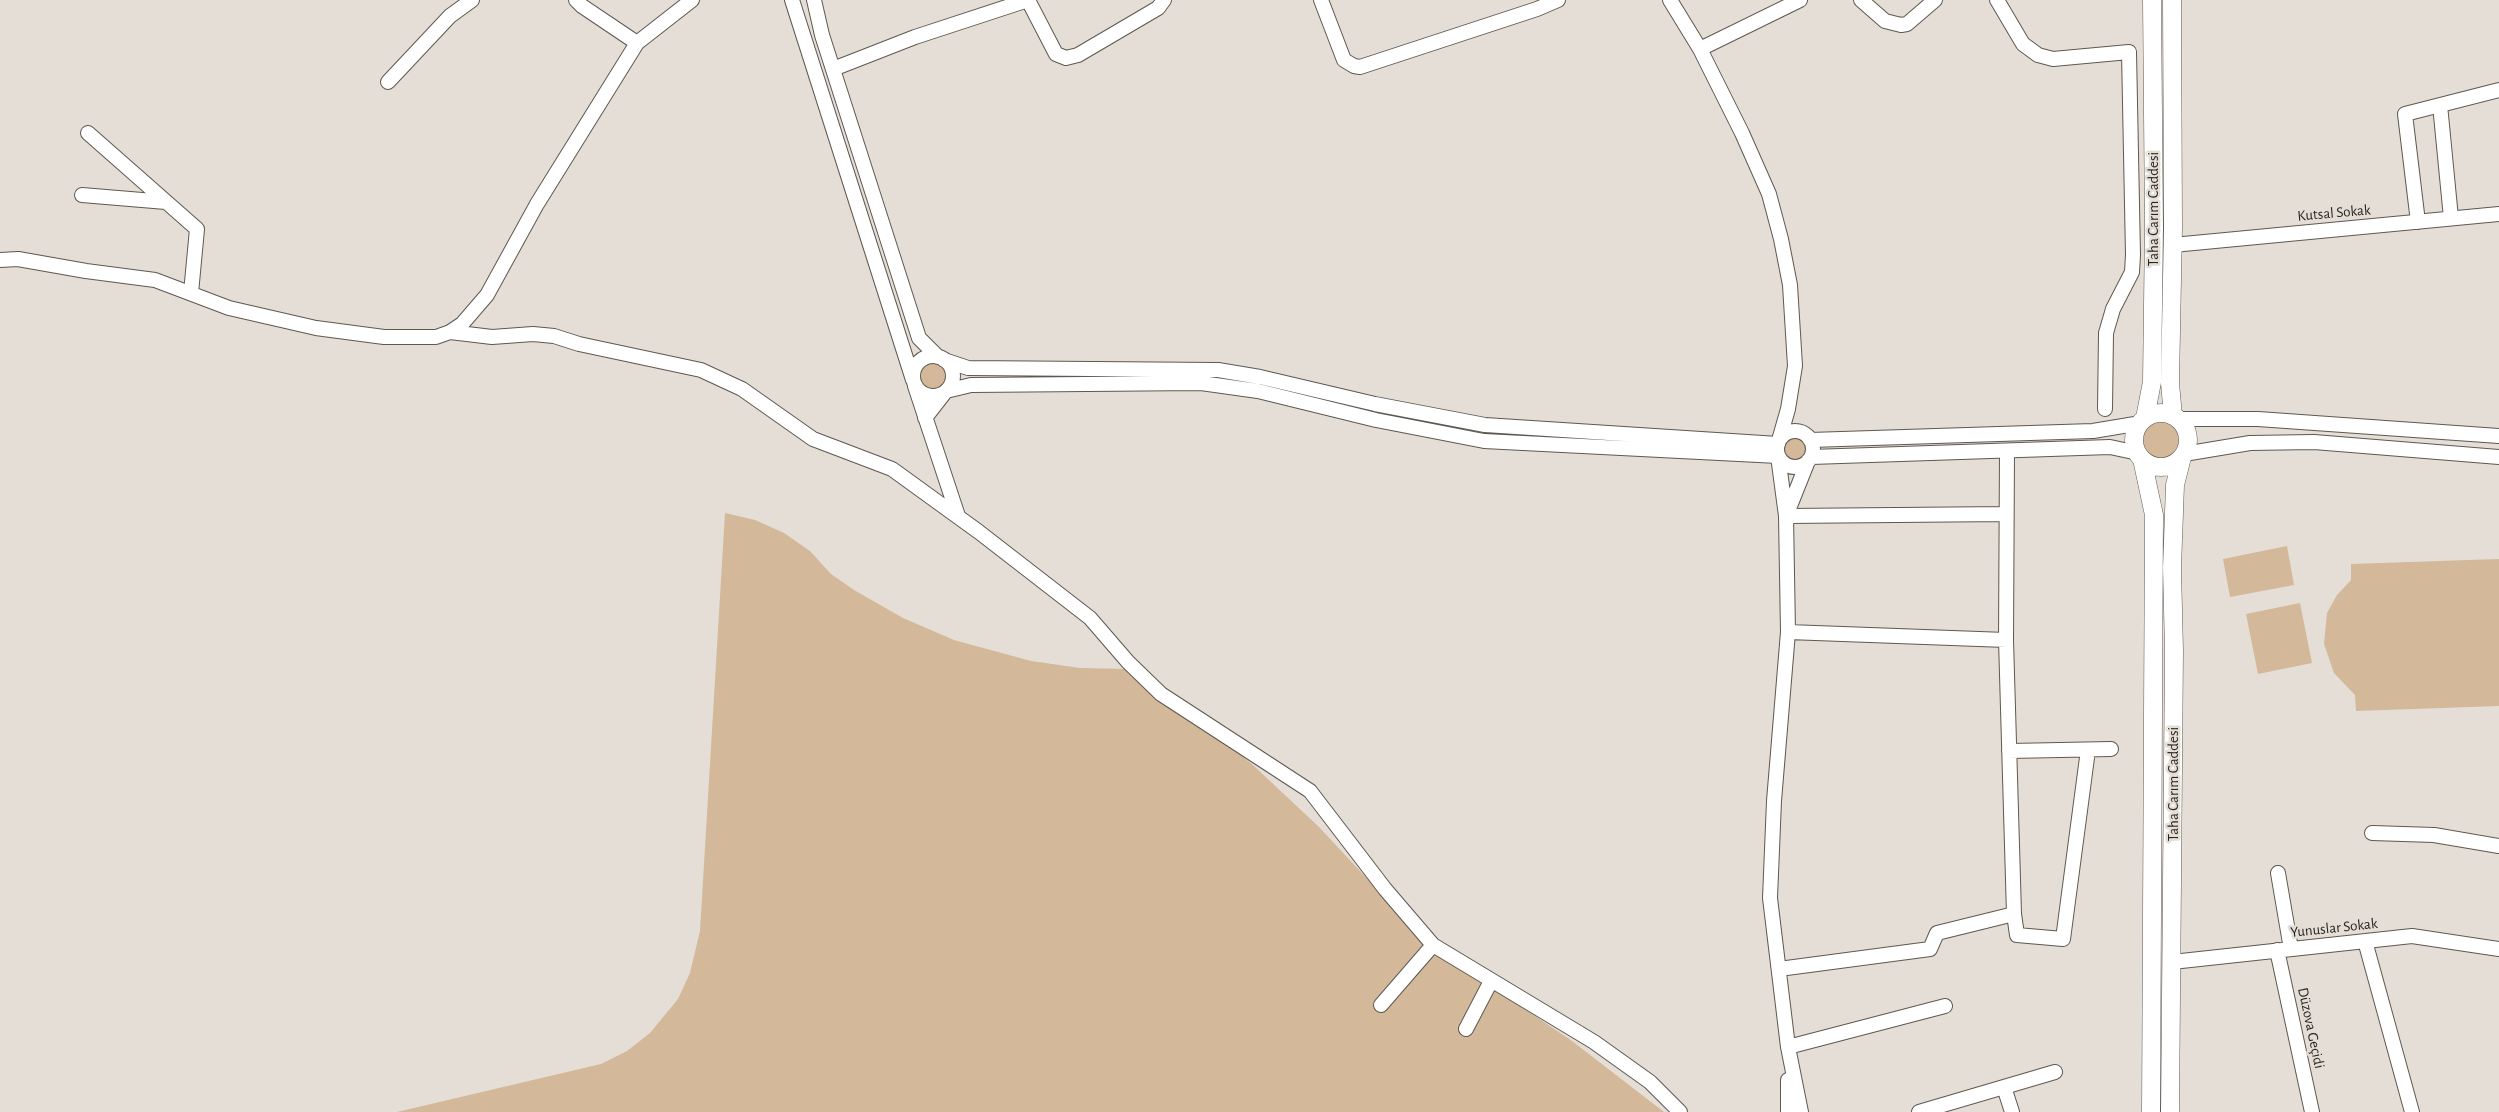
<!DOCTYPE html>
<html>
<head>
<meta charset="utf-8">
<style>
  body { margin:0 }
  canvas { display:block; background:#e4ded6 }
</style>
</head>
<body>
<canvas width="2499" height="1112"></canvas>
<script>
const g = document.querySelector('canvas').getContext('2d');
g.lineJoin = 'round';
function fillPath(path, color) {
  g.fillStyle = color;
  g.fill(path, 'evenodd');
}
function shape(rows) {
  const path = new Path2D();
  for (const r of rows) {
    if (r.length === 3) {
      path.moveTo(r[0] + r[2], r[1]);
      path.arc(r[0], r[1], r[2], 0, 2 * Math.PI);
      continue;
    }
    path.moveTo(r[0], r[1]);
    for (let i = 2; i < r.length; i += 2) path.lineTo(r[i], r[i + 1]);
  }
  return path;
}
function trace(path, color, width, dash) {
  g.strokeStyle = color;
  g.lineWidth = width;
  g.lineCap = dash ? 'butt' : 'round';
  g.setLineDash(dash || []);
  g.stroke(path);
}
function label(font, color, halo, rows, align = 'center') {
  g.font = font + ' "Alegreya Sans",sans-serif';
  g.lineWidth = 5;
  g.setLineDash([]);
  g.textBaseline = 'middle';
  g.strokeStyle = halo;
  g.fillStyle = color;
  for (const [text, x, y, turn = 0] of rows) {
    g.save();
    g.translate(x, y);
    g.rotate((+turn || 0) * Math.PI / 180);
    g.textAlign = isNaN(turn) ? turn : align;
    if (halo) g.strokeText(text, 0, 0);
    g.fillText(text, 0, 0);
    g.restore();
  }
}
const green = shape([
  [933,377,16],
  [2161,440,19],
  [1795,449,15],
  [725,513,755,520,784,533,810,551,831,574,854,590,903,618,954,640,1031,661,1080,668,1129,669,1219,737,1254,766,1319,827,1373,885,1476,976,1572,1041,1664,1112,397,1112,601,1064,627,1051,650,1033,678,999,690,973,700,931],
  [2287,546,2294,585,2230,597,2223,559],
  [2499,559,2499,706,2356,711,2355,695,2334,673,2324,644,2327,613,2337,595,2351,580,2351,564],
  [2300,603,2312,663,2258,674,2246,614]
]);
const minor = shape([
  [576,0,582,6,637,43],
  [792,0,913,380],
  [814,0,822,35,919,338,938,357],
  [1028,0,1056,54,1066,58,1078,55,1158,8,1164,0],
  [1321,0,1344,60,1354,66,1360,67,1537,9,1558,0],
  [1861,0,1885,21,1901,25,1907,24,1935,0],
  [1997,0,2023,44,2038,55,2053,59,2129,52,2133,255,2132,272,2113,309,2106,333,2105,409],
  [1700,49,1800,0],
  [833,69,915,37,1028,0],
  [388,82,450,16,472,0],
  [2440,105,2451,218],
  [88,133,197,229,191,293],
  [82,195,166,202],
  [2418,222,2405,114,2499,90],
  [2173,245,2499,214],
  [0,260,18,259,86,271,155,280,229,308,316,328,384,337,436,337,450,332,462,324,487,295,537,204,637,43,692,0],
  [450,332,492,337,533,334,554,336,579,344,701,370,742,389,813,439,892,469,979,532,1090,618,1128,662,1161,694,1310,791,1385,889,1433,945,1594,1042,1650,1082,1680,1112],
  [933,376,20],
  [944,360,968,368,1218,370,1260,377,1375,404,1485,425,1778,444,1788,409,1795,366,1790,285,1781,239,1769,194,1742,133,1700,49,1670,0],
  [915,386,958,516],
  [925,418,946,391,971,385,1201,383,1258,391,1376,420,1484,441,1778,456,1786,516,1788,632,1774,801,1770,898,1788,1047,1801,1112],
  [2179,419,2258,419,2499,436],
  [1795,449,18],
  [1810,440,2093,431,2141,423],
  [2007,451,2006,640,2014,914,2017,935,2063,939,2088,750],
  [2184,454,2250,443,2314,442,2499,457],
  [1811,457,2110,447,2138,453],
  [1808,461,1786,516,2006,514],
  [1788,632,2006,640],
  [2009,751,2111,749],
  [2372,833,2434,835,2499,846],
  [2278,873,2291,949],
  [2365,941,2412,1112],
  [2277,950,2312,1112],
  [2172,962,2412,936,2499,949],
  [1779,969,1930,949,1937,933,2014,914],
  [1381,1005,1433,945],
  [1466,1029,1491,981],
  [1788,1047,1945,1006],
  [2004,1087,2012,1112],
  [1788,1112,1788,1080],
  [1919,1112,2055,1072]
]);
const major = shape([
  [2172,0,2173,227,2170,383,2173,416],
  [2161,440,27],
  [2145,418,2152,382,2154,227,2152,0],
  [2142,459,2154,515,2151,1112],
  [2170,1112,2174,651,2172,568,2175,485,2182,457]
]);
const streetNames = [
  ["Taha Carım Caddesi",2153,209,-90],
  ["Kutsal Sokak",2334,213,-5],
  ["Taha Carım Caddesi",2173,784,-90],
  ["Yunuslar Sokak",2334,928,-6],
  ["Düzova Geçidi",2311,1028,78]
];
fillPath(green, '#d3b899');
trace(minor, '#5e5852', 16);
trace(major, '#5e5852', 19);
trace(minor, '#fff', 14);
trace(major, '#fff', 18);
label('15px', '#272522', '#e4ded6', streetNames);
</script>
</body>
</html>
